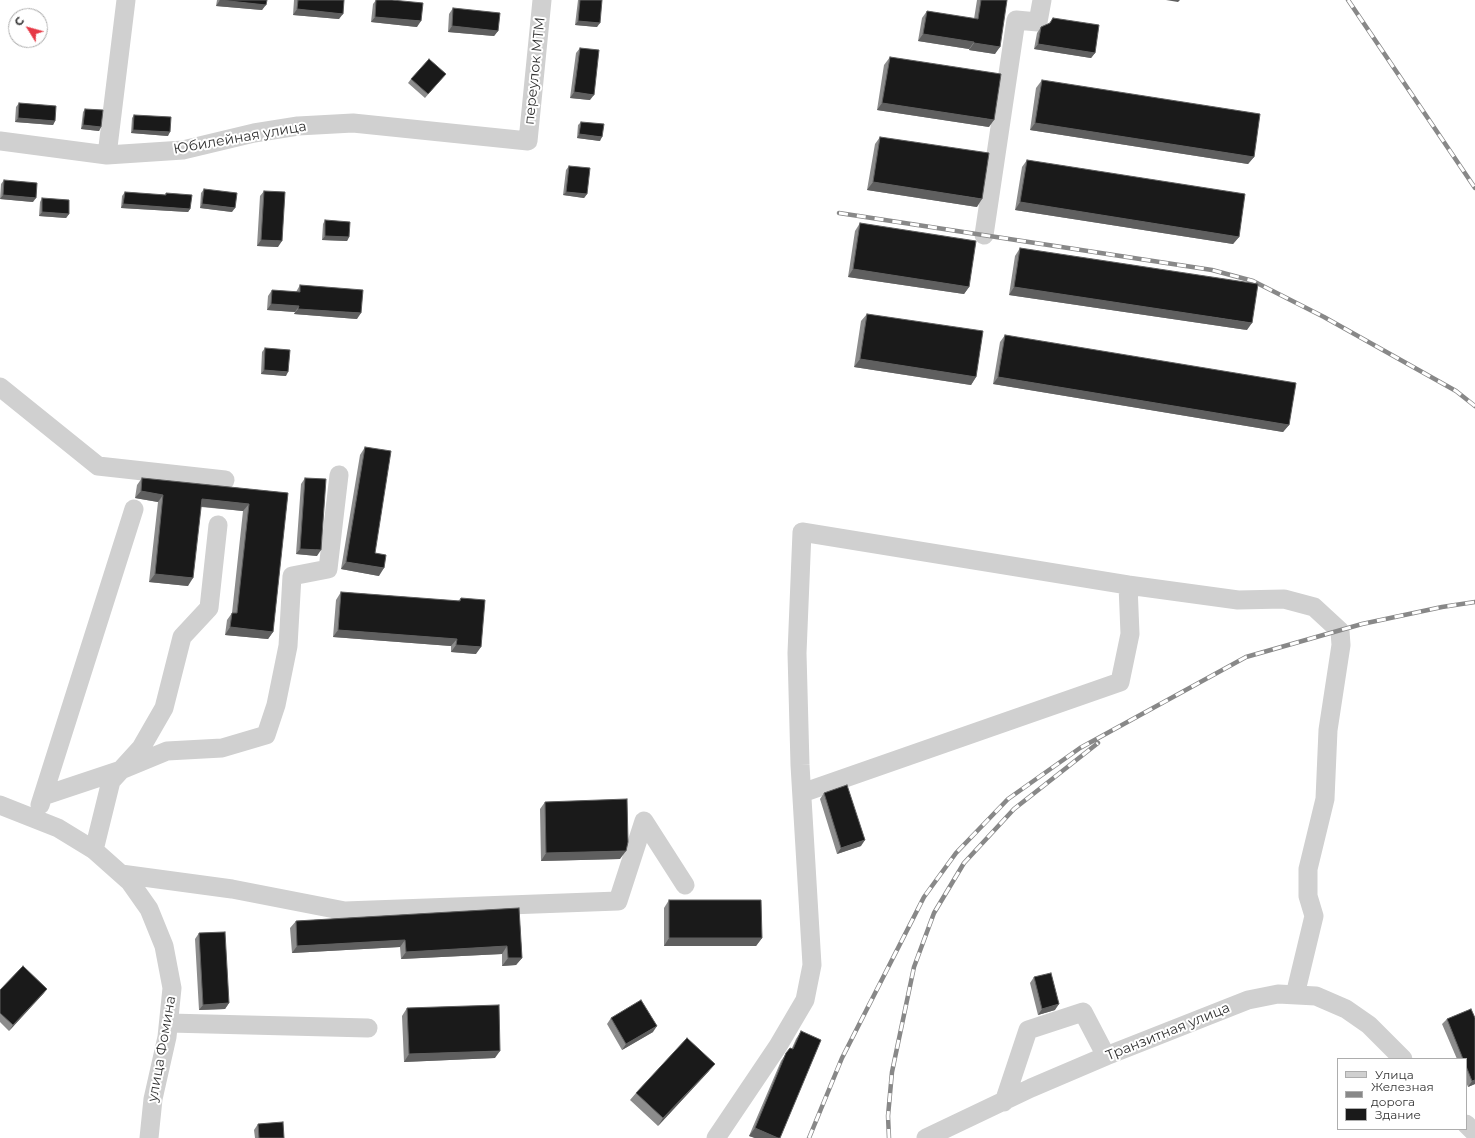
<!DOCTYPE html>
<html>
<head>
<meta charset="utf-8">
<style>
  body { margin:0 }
  #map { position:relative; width:1475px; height:1138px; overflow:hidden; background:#fff; font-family:Montserrat,sans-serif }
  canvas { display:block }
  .legend { position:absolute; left:1337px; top:1058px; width:130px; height:72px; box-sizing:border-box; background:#fff; border:1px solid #adadad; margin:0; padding:5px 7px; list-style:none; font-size:12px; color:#333 }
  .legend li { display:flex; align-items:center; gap:8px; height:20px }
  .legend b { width:20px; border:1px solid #adadad }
  .north { position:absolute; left:8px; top:8px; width:40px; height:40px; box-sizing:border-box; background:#fff; border:1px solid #adadad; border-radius:50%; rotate:307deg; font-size:11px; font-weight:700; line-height:16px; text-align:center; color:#333 }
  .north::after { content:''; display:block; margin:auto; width:14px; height:18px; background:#e63946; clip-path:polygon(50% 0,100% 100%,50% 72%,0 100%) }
</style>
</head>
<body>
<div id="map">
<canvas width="1475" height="1138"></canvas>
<ul class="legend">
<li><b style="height:5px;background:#d0d0d0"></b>Улица</li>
<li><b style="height:5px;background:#888"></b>Железная дорога</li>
<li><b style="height:11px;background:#1a1a1a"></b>Здание</li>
</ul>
<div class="north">С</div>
</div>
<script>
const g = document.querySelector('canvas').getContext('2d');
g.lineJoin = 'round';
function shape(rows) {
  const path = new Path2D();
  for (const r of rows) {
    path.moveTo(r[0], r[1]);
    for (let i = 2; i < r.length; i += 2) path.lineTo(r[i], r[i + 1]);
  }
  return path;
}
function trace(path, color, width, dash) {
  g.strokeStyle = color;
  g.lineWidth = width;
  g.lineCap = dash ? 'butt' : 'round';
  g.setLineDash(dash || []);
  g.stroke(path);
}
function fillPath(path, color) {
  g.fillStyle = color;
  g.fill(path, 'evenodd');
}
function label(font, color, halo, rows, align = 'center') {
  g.font = font + ' Montserrat,sans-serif';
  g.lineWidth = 4;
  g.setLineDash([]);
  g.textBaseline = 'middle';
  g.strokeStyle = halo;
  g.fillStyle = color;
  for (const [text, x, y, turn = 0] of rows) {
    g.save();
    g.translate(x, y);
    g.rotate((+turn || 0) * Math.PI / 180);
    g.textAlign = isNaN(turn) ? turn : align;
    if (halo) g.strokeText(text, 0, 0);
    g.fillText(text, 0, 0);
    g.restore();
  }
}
const minor = shape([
  [0,141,107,155,183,150,254,133,298,126,353,123,528,141,542,0],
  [107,155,126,0],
  [984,235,1016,20,1038,22,1042,0],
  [0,387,98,466,225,480],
  [1128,585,1238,600,1284,599,1314,607,1340,631,1341,645,1328,730,1325,799,1308,869,1308,896,1314,916,1295,995],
  [43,796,121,770,167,751,222,748,266,735,276,705,288,646,292,576,328,569,339,475],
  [0,805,58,828,94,850,130,882,149,909,164,946,172,988,167,1037,153,1099,149,1138],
  [40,805,134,509],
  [94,850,111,781,141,748,164,708,182,637,209,608,218,525],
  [121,874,232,889,345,911,618,901,644,821,685,885],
  [169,1023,368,1028],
  [1004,1102,1028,1030,1083,1012,1106,1056],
  [1466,1124,1475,1133],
  [716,1138,778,1046,805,1000,812,965,800,765,797,653,802,532,1128,585,1130,634,1120,682,802,793],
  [926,1138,1031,1088,1106,1056,1248,1000,1278,994,1316,996,1346,1009,1369,1025,1403,1059]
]);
const rail = shape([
  [1348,0,1475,188],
  [839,213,1212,270,1253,281,1324,317,1456,391,1475,406],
  [809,1138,842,1058,924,897,956,853,1008,799,1080,748,1246,657,1362,624,1442,607,1475,602],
  [889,1138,888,1116,892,1072,914,967,934,913,964,863,1014,809,1098,743]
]);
const wall = shape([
  [217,0,267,0,262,10,216,6],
  [294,0,344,0,339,19,293,15],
  [376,0,392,0,417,27,371,22,373,4],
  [578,0,602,0,597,27,575,25],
  [977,0,1007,0,995,54,969,50,969,49,918,41,922,18,927,11,974,19],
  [453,8,498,31,494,36,448,32,449,14],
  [1053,18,1095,53,1091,58,1034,49,1037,33,1041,27,1049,24],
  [580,48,590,100,570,98,576,53],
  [890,57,989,127,877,110,884,65],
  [443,77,425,98,408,83,411,79],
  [1042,80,1254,157,1248,164,1030,130,1036,88],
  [19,103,55,121,53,125,15,122,16,107],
  [85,109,101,127,99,131,81,129,83,112],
  [134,115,168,136,131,133,132,118],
  [581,122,600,141,577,138,578,125],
  [880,137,977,207,867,190,875,144],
  [1027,160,1239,237,1233,244,1015,210,1022,167],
  [569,166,587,194,584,198,563,195,566,170],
  [4,180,33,202,0,199,1,184],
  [204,189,232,212,200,208,201,193],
  [264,191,278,247,257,246,260,196],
  [125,192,165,195,166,193,190,209,188,212,121,208,122,196],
  [42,198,69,214,66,218,39,216,40,202],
  [325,220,349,237,347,241,322,240,323,224],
  [860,223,969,287,964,294,848,277,855,231],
  [1020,248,1247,330,1009,295,1015,256],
  [300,285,357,319,294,314,295,312,267,310,268,296,272,290,296,292],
  [867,314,976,377,971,385,854,367,861,321],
  [1005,335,1289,425,1283,432,993,384,1000,342],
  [265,348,286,376,261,374,262,352],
  [365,447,375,553,379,576,341,569,360,455],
  [142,478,288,493,273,632,268,639,225,635,227,620,232,613,243,511,201,507,188,586,149,582,158,502,135,498,137,485],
  [305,478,317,556,296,554,301,484],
  [341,592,458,601,461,598,476,654,451,652,451,646,333,637,336,600],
  [824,793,861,846,837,854,820,799],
  [545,802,620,859,541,861,540,809],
  [669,900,762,938,756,946,664,946,664,908],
  [519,908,522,958,516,965,502,966,502,954,401,959,400,947,292,953,290,928,296,921],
  [199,933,229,1003,225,1009,199,1010,195,939],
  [1034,977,1055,1010,1038,1015,1030,983],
  [47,989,43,994,9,1031,0,1022,0,990],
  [407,1008,495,1058,404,1062,402,1016],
  [1471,1009,1475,1018,1475,1084,1468,1087,1466,1082,1466,1059,1457,1059,1442,1024,1447,1019],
  [611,1018,653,1032,622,1050,607,1024],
  [801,1031,780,1138,755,1138,749,1136,781,1061,790,1048,792,1048,796,1039],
  [709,1071,658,1126,630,1100,636,1093],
  [258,1124,284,1138,255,1138,254,1130]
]);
const shadedWall = shape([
  [220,0,266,5,262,10,216,6],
  [1166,0,1180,0,1178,2],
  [297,9,343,14,339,19,293,15],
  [375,17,421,21,417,27,371,22],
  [578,21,600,23,597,27,575,25],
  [452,26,498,31,494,36,448,32],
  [923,34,974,42,969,49,918,41],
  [974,43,1000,47,995,54,969,50],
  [1038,44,1095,53,1091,58,1034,49],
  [574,92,594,95,590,100,570,98],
  [882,103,994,120,989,127,877,110],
  [18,118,55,121,53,125,15,122],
  [1035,123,1254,157,1248,164,1030,130],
  [83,125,101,127,99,131,81,129],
  [133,130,170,132,168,136,131,133],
  [579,134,602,137,600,141,577,138],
  [873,182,982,199,977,207,867,190],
  [566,192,587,194,584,198,563,195],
  [3,195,36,198,33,202,0,199],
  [1020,202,1239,237,1233,244,1015,210],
  [123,204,190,209,188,212,121,208],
  [202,204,235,208,232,212,200,208],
  [42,212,69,214,66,218,39,216],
  [325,236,349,237,347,241,322,240],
  [261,240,282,241,278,247,257,246],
  [853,269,969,287,964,294,848,277],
  [1014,287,1252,323,1247,330,1009,295],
  [271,304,299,306,295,312,267,310],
  [298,309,361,313,357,319,294,314],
  [860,359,976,377,971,385,854,367],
  [264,370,288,372,286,376,261,374],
  [998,377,1289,425,1283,432,993,384],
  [141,491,163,495,158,502,135,498],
  [202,499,249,504,243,511,196,506],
  [300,549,321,550,317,556,296,554],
  [346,562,384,568,379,576,341,569],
  [155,574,193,578,188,586,149,582],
  [230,627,273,632,268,639,225,635],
  [338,630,457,639,451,646,333,637],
  [456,645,481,647,476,654,451,652],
  [865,840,861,846,837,854,841,848],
  [626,851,620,859,541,861,546,853],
  [669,938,762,938,756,946,664,946],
  [405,940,400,947,292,953,297,946],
  [507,946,502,954,401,959,406,952],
  [508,958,522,958,516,965,502,966],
  [47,989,43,994,9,1031,13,1025],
  [229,1003,225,1009,199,1010,203,1005],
  [1059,1004,1055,1010,1038,1015,1042,1009],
  [657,1026,653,1032,622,1050,626,1044],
  [500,1051,495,1058,404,1062,409,1054],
  [715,1064,709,1071,658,1126,663,1118],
  [1475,1080,1475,1084,1468,1087,1472,1081],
  [755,1128,778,1138,755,1138,749,1136]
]);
const building = shape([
  [220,0,267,0,266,5,220,0],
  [298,0,344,0,343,14,297,9,298,0],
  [376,0,392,0,423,3,421,21,375,17,376,0],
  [580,0,602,0,600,23,578,21,580,0],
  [981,0,1007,0,1000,47,974,43,974,42,923,34,927,11,978,19,981,0],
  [453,8,500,13,498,31,452,26,453,8],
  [1053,18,1099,25,1095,53,1038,44,1041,27,1050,23,1053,18],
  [580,48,599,50,594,95,574,92,580,48],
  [890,57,1001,74,994,120,882,103,890,57],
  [429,59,446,74,428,94,411,79,429,59],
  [1042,80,1260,114,1254,157,1035,123,1042,80],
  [19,103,56,106,55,121,18,118,19,103],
  [85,109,103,110,101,127,83,125,85,109],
  [134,115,171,117,170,132,133,130,134,115],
  [581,122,604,124,602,137,579,134,581,122],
  [880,137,989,153,982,199,873,182,880,137],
  [1027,160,1245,194,1239,237,1020,202,1027,160],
  [569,166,590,168,587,194,566,192,569,166],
  [4,180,37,183,36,198,3,195,4,180],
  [204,189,237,193,235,208,202,204,204,189],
  [264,191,285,192,282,241,261,240,264,191],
  [125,192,166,195,166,193,192,195,190,209,123,204,125,192],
  [42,198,69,200,69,214,42,212,42,198],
  [325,220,350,222,349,237,325,236,325,220],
  [860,223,976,241,969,287,853,269,860,223],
  [1020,248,1258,284,1252,323,1014,287,1020,248],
  [300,285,363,290,361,313,298,309,299,306,271,304,272,290,300,292,300,285],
  [867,314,983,331,976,377,860,359,867,314],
  [1005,335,1296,383,1289,425,998,377,1005,335],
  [265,348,290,350,288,372,264,370,265,348],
  [365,447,391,451,375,553,386,555,384,568,346,562,365,447],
  [142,478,288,493,273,632,230,627,232,613,237,613,249,504,202,499,193,578,155,574,163,495,141,491,142,478],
  [305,478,326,479,321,550,300,549,305,478],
  [341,592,460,601,461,598,485,600,481,647,456,645,457,639,338,630,341,592],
  [847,785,865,840,841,848,824,793,847,785],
  [627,799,628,842,626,851,546,853,545,802,627,799],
  [669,900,761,900,762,938,669,938,669,900],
  [519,908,522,958,508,958,507,946,406,952,405,940,297,946,296,921,519,908],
  [225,932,229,1003,203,1005,199,933,225,932],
  [23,966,47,989,13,1025,0,1013,0,990,23,966],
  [1051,973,1059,1004,1042,1009,1034,977,1051,973],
  [641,1000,657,1026,626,1044,611,1018,641,1000],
  [499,1005,500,1051,409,1054,407,1008,499,1005],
  [1471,1009,1475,1018,1475,1080,1472,1081,1466,1066,1466,1059,1463,1059,1447,1019,1471,1009],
  [801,1031,821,1040,780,1138,778,1138,755,1128,786,1053,790,1048,793,1049,801,1031],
  [687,1038,715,1064,663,1118,636,1093,687,1038],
  [283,1122,284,1138,259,1138,258,1124,283,1122]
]);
const streetNames = [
  ["переулок МТМ",535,71,-84],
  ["Юбилейная улица",240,138,-10],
  ["Транзитная улица",1168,1032,-22],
  ["улица Фомина",162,1049,-80]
];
trace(minor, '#d0d0d0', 19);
trace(rail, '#888', 4.5);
trace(rail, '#fff', 3, [9]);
fillPath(wall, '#8c8c8c');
fillPath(shadedWall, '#5f5f5f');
fillPath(building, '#1a1a1a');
trace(building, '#5f5f5f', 1);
label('14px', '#333', '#fff', streetNames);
</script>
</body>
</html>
